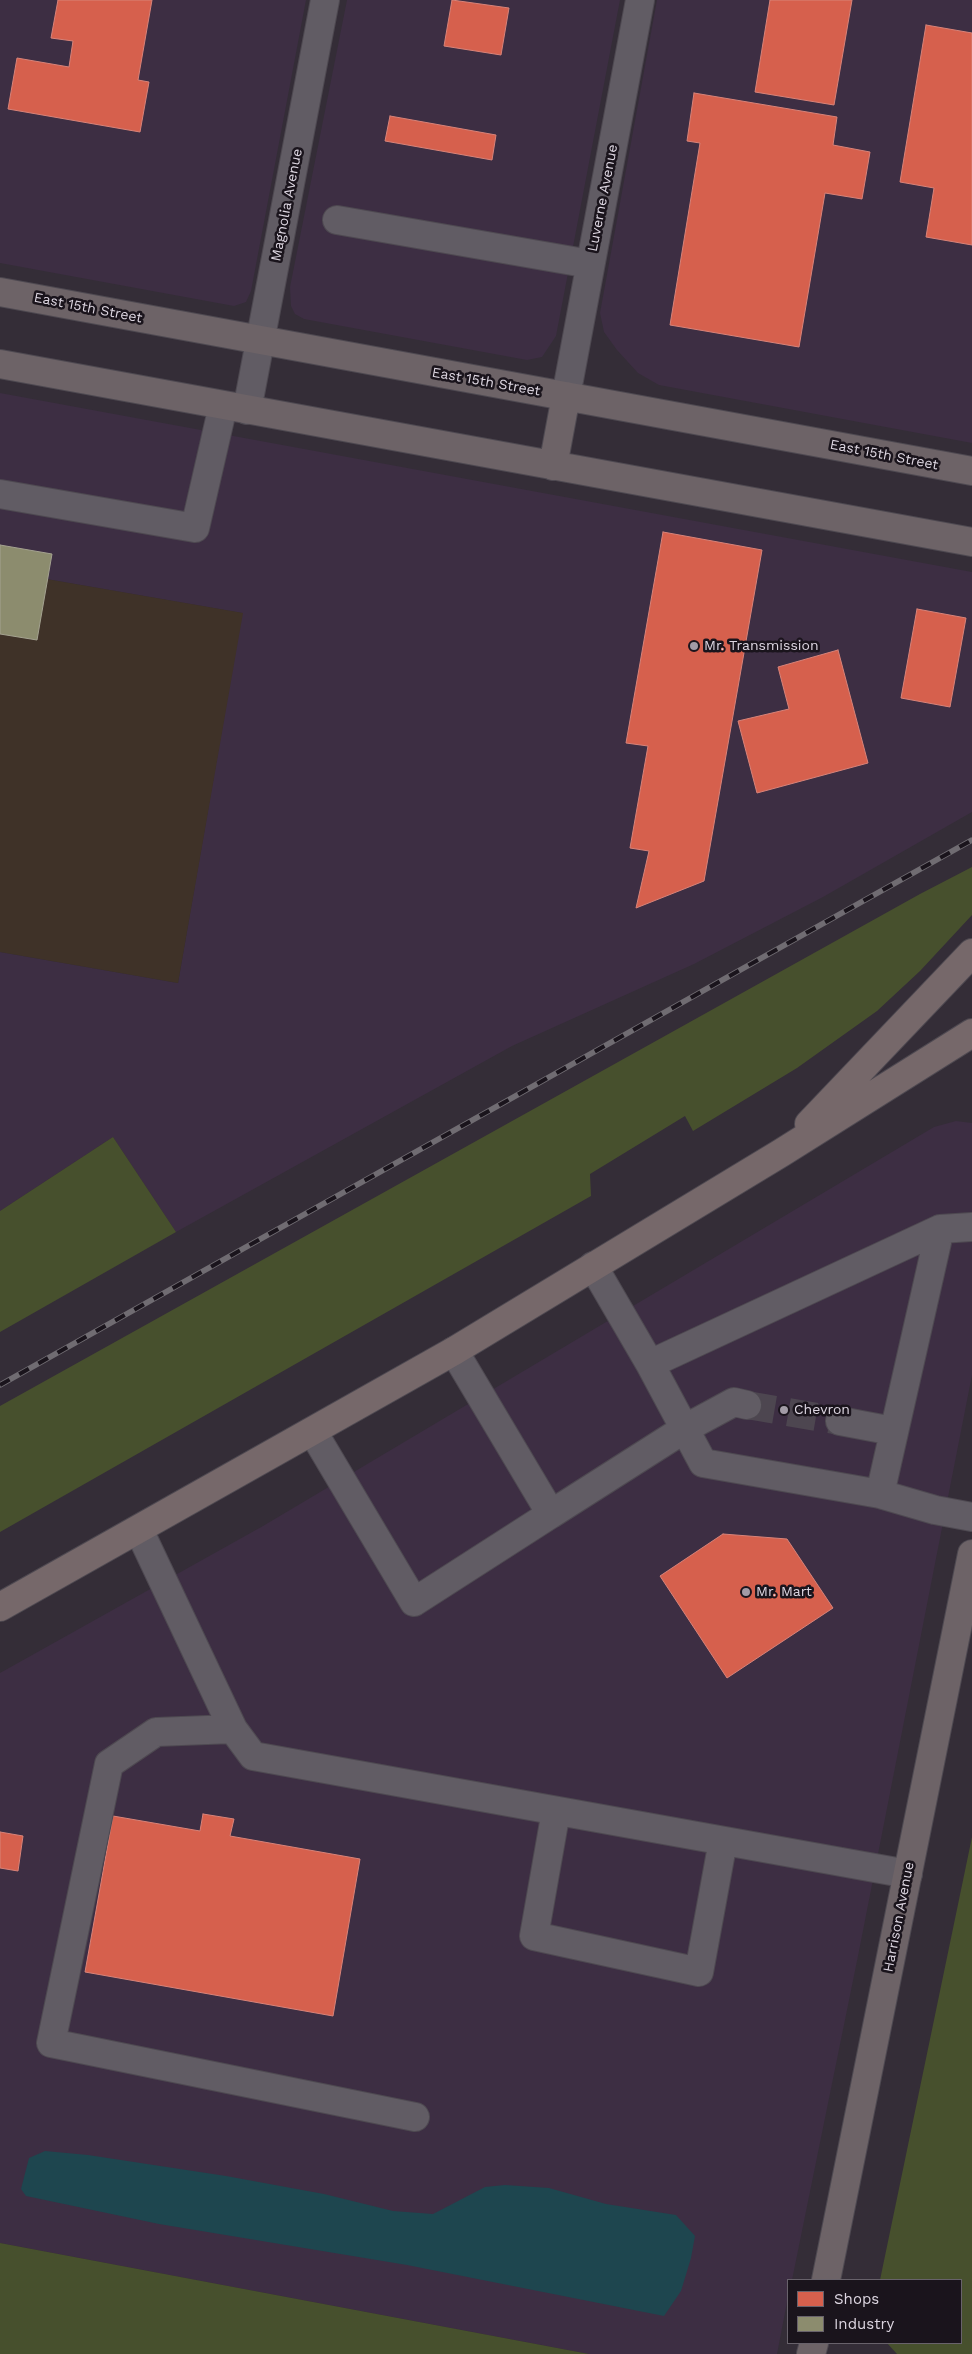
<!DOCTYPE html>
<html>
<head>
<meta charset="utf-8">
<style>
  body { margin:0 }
  #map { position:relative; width:972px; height:2354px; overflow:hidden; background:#342d37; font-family:"Work Sans",sans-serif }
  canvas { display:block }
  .legend { position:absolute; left:787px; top:2279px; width:175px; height:65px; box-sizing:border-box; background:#1a141c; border:1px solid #68626b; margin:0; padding:6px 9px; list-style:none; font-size:15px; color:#ddd6e1 }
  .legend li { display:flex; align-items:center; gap:10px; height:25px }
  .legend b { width:25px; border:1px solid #68626b }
</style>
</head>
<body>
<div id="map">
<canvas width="972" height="2354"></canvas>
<ul class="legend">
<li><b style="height:14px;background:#d6604d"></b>Shops</li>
<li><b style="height:14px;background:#8c8c6e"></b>Industry</li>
</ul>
</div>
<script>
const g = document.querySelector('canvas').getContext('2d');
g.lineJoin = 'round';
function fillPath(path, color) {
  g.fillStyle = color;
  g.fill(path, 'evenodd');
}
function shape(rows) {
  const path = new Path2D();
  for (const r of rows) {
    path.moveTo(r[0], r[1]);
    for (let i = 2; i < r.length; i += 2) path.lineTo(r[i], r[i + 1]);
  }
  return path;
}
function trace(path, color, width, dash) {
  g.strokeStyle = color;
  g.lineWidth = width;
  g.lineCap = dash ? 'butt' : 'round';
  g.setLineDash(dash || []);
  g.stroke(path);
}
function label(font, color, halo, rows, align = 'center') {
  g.font = font + ' "Work Sans",sans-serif';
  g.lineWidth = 5;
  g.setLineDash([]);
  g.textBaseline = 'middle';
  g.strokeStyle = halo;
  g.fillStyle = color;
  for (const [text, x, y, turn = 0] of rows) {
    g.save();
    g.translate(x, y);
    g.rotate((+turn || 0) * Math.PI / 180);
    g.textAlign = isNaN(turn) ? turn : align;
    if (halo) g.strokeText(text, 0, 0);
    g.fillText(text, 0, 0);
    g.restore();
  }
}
const built = shape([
  [0,0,306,0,251,291,246,302,234,306,0,263],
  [347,0,620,0,556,336,542,357,527,360,304,319,295,314,291,306,290,287],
  [657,0,972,0,972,443,659,385,638,373,617,350,604,332,600,313],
  [0,393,972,572,972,812,823,897,694,964,512,1046,176,1232,113,1137,0,1211,0,952,178,983,242,613,0,571],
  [956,1121,972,1123,972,1375,858,1956,792,2280,788,2280,788,2297,777,2354,589,2354,0,2243,0,1673,263,1526,934,1127]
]);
const industrial = shape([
  [0,571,243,613,178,983,0,952]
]);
const green = shape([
  [972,867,972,915,920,971,877,1011,797,1068,693,1131,685,1116,590,1174,591,1196,0,1532,0,1406,920,894],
  [113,1137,176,1232,0,1332,0,1211],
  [972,1837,972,2354,897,2354,887,2343,961,2343,961,2280,880,2280],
  [0,2243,589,2354,0,2354]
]);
const water = shape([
  [45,2151,88,2155,226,2176,324,2194,393,2211,433,2214,485,2187,505,2185,549,2188,606,2204,676,2215,695,2236,691,2258,681,2291,664,2316,407,2265,159,2224,26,2196,21,2189,29,2158]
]);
const shops = shape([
  [58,0,152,0,138,80,149,82,140,132,8,109,17,58,69,67,73,41,51,38,58,0],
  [452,0,509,8,501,55,444,46,452,0],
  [770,0,852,0,834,105,755,92,770,0],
  [926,25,972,33,972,245,926,237,934,188,900,182,926,25],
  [694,93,837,117,833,145,870,152,862,199,825,193,799,347,670,325,700,143,687,141,694,93],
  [390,116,496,135,492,160,385,141,390,116],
  [663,532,762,550,704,881,636,908,649,851,630,848,648,746,626,743,663,532],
  [917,609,966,618,950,707,901,698,917,609],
  [838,650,868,763,757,793,738,721,789,709,778,667,838,650],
  [723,1534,787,1539,833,1608,727,1678,660,1576,723,1534],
  [203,1814,234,1819,230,1836,360,1859,333,2016,85,1972,113,1816,200,1831,203,1814],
  [0,1832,23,1836,18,1871,0,1868,0,1832]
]);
const industry = shape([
  [0,545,52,554,37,640,0,634,0,545]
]);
const minorTunnel = shape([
  [747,1405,840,1421]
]);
const minor = shape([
  [337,220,590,264],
  [566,396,640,0],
  [247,410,325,0],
  [0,494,195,528,223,406],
  [593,1266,650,1364,703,1463,880,1494,935,1510,972,1517],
  [454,1351,551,1514,686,1428,734,1402,747,1405],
  [650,1364,940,1229],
  [840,1421,893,1431],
  [313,1432,414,1602,551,1514],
  [880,1494,940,1229,972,1227],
  [139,1530,233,1729,156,1732,109,1764,51,2043,415,2117],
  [233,1729,253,1756,908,1874],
  [556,1811,534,1936,699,1972,723,1841]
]);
const major = shape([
  [0,292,972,471],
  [0,364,972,542],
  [553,466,566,396],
  [826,2280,972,1554],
  [811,2354,814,2343]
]);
const highway = shape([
  [809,1124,972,953],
  [0,1607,454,1351,781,1153,972,1033]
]);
const rail = shape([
  [0,1385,972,840]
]);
const markers = [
  [694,646,5,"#a29ba6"],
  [784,1410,5,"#a29ba6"],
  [746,1592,5,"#a29ba6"]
];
const streetNames = [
  ["Luverne Avenue",603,198,-79],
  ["Magnolia Avenue",287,205,-79],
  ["East 15th Street",88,308,11],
  ["East 15th Street",486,382,10],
  ["East 15th Street",884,455,11],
  ["Harrison Avenue",899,1917,-79]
];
const poiNames = [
  ["Mr. Transmission",704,646],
  ["Chevron",794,1410],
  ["Mr. Mart",756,1592]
];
fillPath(built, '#3d2e43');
fillPath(industrial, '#3f3228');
fillPath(green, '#47502d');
fillPath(water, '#1e464f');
fillPath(shops, '#d6604d');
trace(shops, '#d88379', 1);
fillPath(industry, '#8c8c6e');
trace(industry, '#a4a290', 1);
trace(minorTunnel, '#4d4650', 28, [28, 14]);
trace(minor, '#4e4951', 30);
trace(major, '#4e4951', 30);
trace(highway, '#4e4951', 30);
trace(minor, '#615c64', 28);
trace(major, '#6d6367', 28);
trace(highway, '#76686a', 28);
trace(rail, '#706c72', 5.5);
trace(rail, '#1a141c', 4, [11]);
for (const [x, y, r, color] of markers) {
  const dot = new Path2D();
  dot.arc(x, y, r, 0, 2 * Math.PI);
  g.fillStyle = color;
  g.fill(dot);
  trace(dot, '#1a141c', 2);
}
label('14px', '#ddd6e1', '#1a141c', streetNames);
label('14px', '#ddd6e1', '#1a141c', poiNames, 'left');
</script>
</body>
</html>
